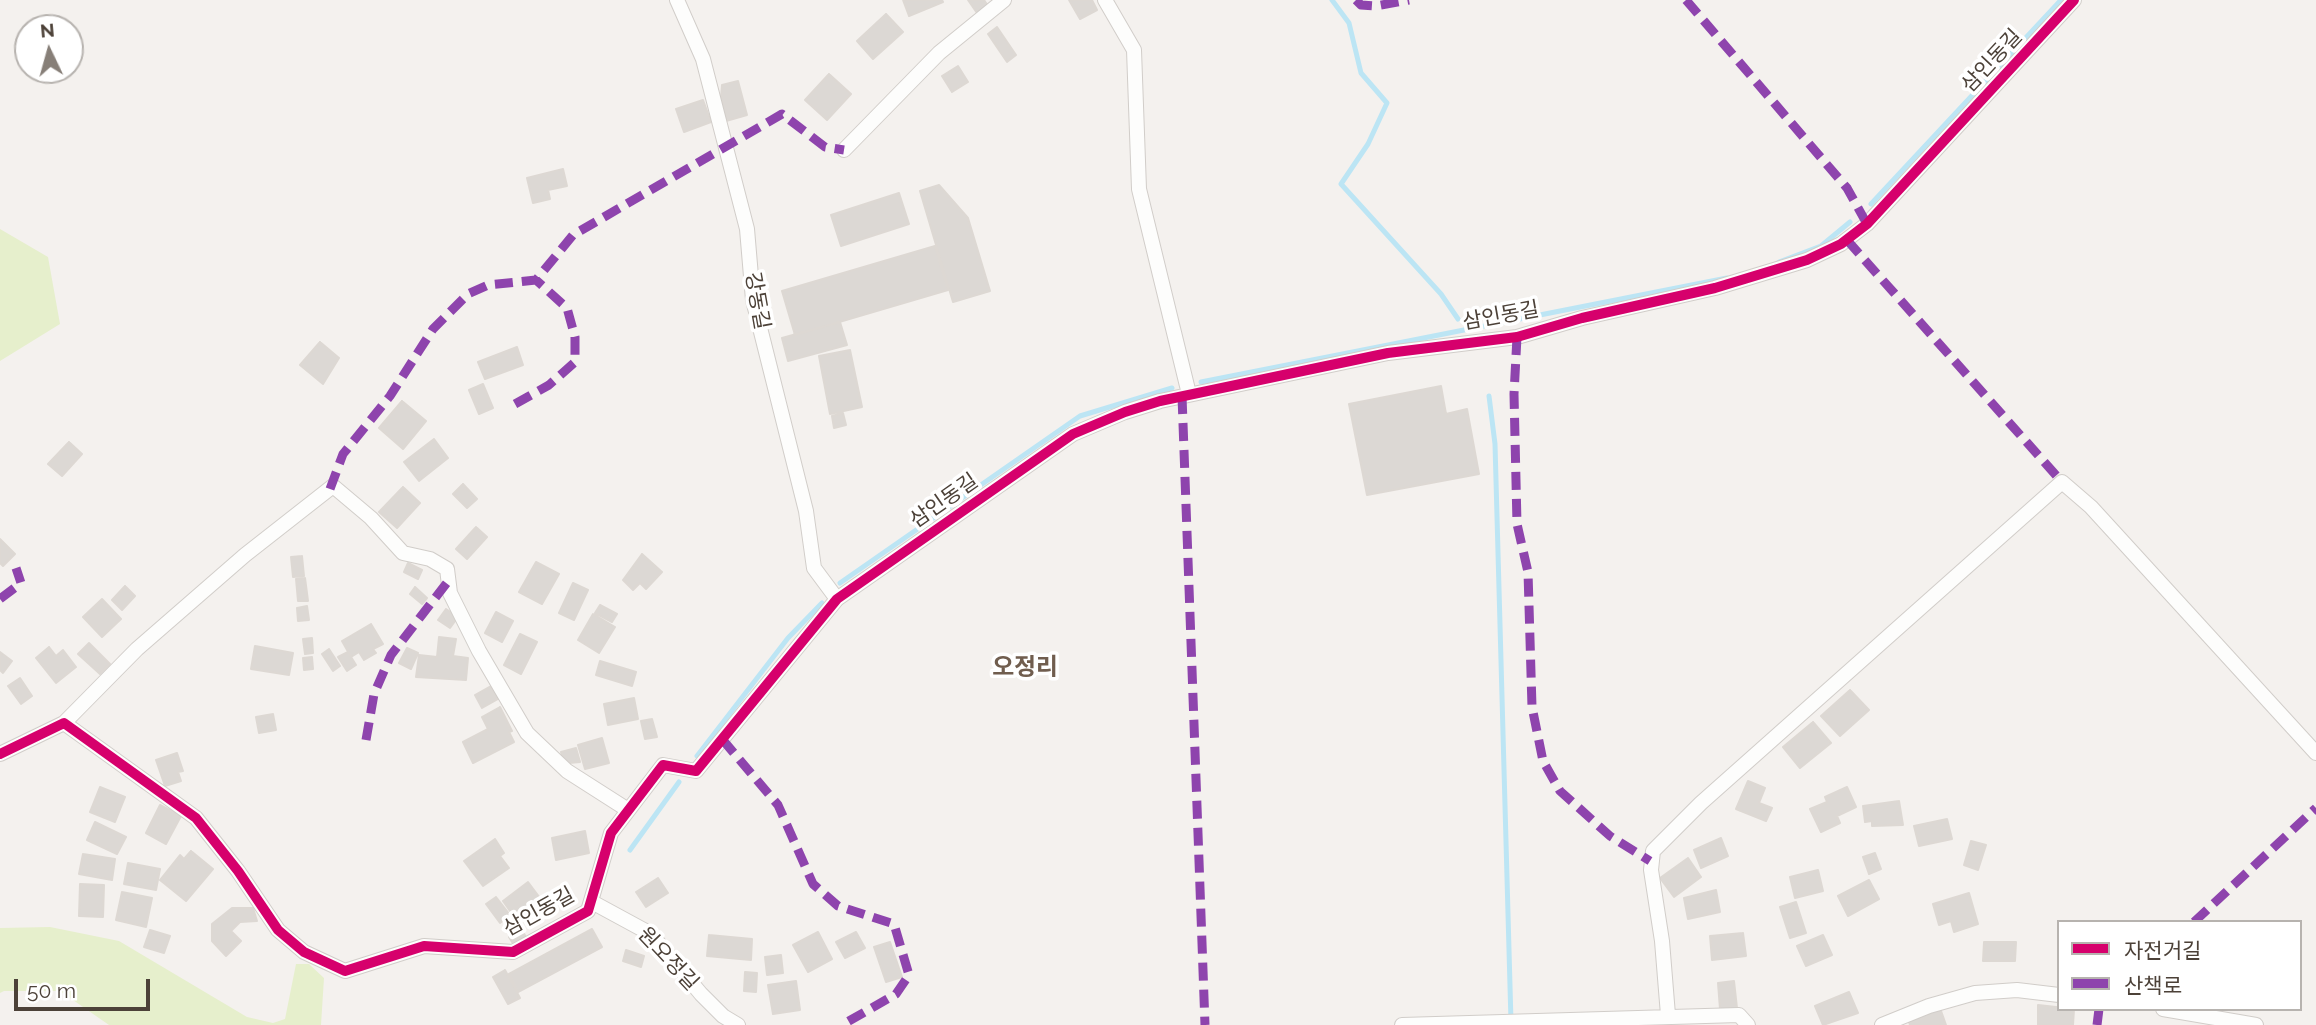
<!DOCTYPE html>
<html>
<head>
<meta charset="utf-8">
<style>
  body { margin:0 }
  #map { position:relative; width:2316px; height:1025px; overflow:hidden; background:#f4f1ee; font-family:Raleway,"Noto Sans KR",sans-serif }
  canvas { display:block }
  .legend { position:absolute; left:2057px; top:920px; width:245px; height:91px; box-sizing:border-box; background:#fff; border:2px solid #b7b3af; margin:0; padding:9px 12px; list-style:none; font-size:21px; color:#4c4138 }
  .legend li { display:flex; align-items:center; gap:14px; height:35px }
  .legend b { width:35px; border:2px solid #b7b3af }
  .north { position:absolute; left:14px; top:14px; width:70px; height:70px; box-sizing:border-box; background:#fff; border:2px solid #b7b3af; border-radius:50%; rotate:355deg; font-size:19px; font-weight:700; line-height:28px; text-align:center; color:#4c4138 }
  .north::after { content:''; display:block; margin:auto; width:24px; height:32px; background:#877f78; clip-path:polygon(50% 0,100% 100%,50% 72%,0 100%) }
  .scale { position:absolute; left:14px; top:979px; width:136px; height:32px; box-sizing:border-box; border:4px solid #4c4138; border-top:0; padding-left:9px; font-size:21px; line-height:24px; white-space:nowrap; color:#4c4138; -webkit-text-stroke:5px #fff; paint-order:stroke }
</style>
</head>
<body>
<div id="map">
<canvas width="2316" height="1025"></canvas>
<ul class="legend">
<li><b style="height:9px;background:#d6006c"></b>자전거길</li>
<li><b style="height:9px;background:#8e44ad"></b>산책로</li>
</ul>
<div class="north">N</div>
<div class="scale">50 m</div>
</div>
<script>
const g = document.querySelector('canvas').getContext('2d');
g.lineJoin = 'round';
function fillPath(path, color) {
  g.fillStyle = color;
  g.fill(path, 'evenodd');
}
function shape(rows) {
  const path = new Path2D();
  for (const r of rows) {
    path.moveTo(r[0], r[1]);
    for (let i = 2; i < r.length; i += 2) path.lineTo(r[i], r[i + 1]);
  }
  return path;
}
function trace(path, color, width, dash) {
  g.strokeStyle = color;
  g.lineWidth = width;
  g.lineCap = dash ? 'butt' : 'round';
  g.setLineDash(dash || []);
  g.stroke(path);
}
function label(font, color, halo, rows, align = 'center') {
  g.font = font + ' Raleway,"Noto Sans KR",sans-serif';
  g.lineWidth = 7;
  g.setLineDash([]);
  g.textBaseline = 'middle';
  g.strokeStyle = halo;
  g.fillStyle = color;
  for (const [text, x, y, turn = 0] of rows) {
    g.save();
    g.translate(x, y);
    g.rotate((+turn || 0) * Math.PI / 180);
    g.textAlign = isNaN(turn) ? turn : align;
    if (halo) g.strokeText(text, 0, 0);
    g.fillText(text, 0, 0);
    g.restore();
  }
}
const green = shape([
  [0,229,48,257,60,324,0,361],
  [50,927,119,941,247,1017,273,1023,285,1019,296,964,309,964,324,978,321,1025,109,1025,60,991,4,991,0,993,0,928]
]);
const stream = shape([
  [1332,0,1349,23,1361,73,1387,103,1368,144,1341,184,1441,294,1458,319],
  [1871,204,2061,0],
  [1779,262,1821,246,1850,222],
  [1201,382,1727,278],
  [1489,396,1495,444,1511,1022],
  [840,583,1080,416,1172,388],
  [697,756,788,638,822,603],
  [630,850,679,782]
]);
const building = shape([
  [903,0,942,0,943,2,909,16,903,0],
  [968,0,984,0,988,6,977,13,968,0],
  [1069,0,1092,0,1097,10,1080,19,1069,0],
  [886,14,903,32,873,59,857,41,886,14],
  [997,27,1016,55,1007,62,988,34,997,27],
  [958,66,968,82,952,92,942,76,958,66],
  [829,74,851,94,827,120,805,100,829,74],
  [738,81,747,115,726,121,721,98,722,85,738,81],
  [703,100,711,122,684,132,676,109,703,100],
  [563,169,567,186,548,190,550,199,533,203,527,178,563,169],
  [939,185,968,218,990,291,953,302,920,191,939,185],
  [899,193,909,224,841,246,831,215,899,193],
  [935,246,948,290,795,335,782,291,935,246],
  [840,322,847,345,788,361,782,338,840,322],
  [320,342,339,358,323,384,300,365,320,342],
  [517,347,523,365,485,379,478,362,517,347],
  [850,350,862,407,830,414,819,356,850,350],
  [483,384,493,408,479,414,469,390,483,384],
  [1441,386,1446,414,1467,409,1479,474,1367,495,1349,404,1441,386],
  [402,401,426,421,403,449,379,428,402,401],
  [843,413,846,425,834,428,832,416,843,413],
  [434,439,448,458,419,481,404,462,434,439],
  [69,442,82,454,62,476,48,464,69,442],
  [463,484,477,499,467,508,453,494,463,484],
  [403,487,420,503,397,528,379,512,403,487],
  [476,527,487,537,467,559,456,549,476,527],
  [0,539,15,554,3,566,0,563,0,539],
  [642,554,662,572,646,589,640,583,633,590,623,580,642,554],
  [302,556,304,576,293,577,291,557,302,556],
  [536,562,559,574,542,604,519,592,536,562],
  [408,563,422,570,418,579,404,572,408,563],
  [305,578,308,601,298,601,296,579,305,578],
  [573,583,588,590,574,620,559,613,573,583],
  [125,586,135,596,122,610,112,600,125,586],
  [415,587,427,598,422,604,410,594,415,587],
  [102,599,121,619,102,637,83,617,102,599],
  [600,605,617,614,612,622,595,613,600,605],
  [307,606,309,620,298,621,297,608,307,606],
  [446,609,458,617,450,628,438,620,446,609],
  [496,612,513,621,502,642,485,633,496,612],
  [593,614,615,627,599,653,578,640,593,614],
  [371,624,383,644,373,649,376,653,364,660,359,652,351,657,342,641,371,624],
  [520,634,537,642,521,674,504,665,520,634],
  [439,637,456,639,453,656,468,658,466,680,416,677,419,655,437,657,439,637],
  [312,638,313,653,305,654,303,639,312,638],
  [89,643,110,664,100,674,78,654,89,643],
  [255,646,293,653,289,675,251,669,255,646],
  [49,647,56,656,63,650,76,667,56,683,36,658,49,647],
  [407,648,418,653,411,669,399,663,407,648],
  [329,649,340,666,333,671,322,654,329,649],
  [0,652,12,661,3,673,0,670,0,652],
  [348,652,356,665,347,671,338,657,348,652],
  [312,657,313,669,304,670,303,658,312,657],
  [600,661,636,672,632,686,596,675,600,661],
  [20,678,32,696,21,704,8,686,20,678],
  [491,686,498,699,482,708,475,695,491,686],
  [1850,690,1869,710,1840,736,1821,716,1850,690],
  [634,698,638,719,608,725,604,704,634,698],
  [500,707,512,731,509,732,514,742,473,763,463,742,488,729,482,717,500,707],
  [273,714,276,730,259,733,256,717,273,714],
  [652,719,657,737,645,739,641,721,652,719],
  [1813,722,1831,743,1800,768,1783,747,1813,722],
  [602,738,609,763,585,769,578,745,602,738],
  [576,748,580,762,569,763,563,759,561,752,576,748],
  [177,753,183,771,178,772,181,781,165,786,156,760,177,753],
  [1748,781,1765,788,1759,803,1772,808,1766,821,1736,809,1748,781],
  [100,787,125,797,115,822,90,812,100,787],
  [1847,787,1856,807,1837,816,1840,823,1821,832,1810,809,1827,802,1825,797,1847,787],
  [1899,801,1903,825,1872,826,1872,821,1865,822,1863,806,1899,801],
  [160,805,181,816,166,844,146,833,160,805],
  [1947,819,1952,839,1919,846,1914,826,1947,819],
  [95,822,126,837,117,854,87,840,95,822],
  [585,831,589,853,556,860,552,838,585,831],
  [1721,838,1728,856,1701,868,1694,850,1721,838],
  [495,839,504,853,500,856,509,868,483,886,464,861,495,839],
  [1971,841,1986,845,1978,870,1964,865,1971,841],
  [191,851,213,869,186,901,160,880,180,855,184,859,191,851],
  [1875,853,1881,869,1869,874,1863,857,1875,853],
  [83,854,115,859,112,880,79,874,83,854],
  [1688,858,1701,877,1674,897,1660,878,1688,858],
  [128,863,160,869,156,890,124,884,128,863],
  [1818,870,1823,891,1795,898,1790,877,1818,870],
  [658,878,668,893,646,907,636,892,658,878],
  [1869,880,1879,899,1848,916,1838,896,1869,880],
  [528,882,543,902,517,921,503,901,528,882],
  [80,884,104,885,103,917,79,916,80,884],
  [1716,890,1720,912,1688,919,1684,898,1716,890],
  [122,892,152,898,146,927,116,920,122,892],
  [1969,893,1978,924,1954,932,1951,921,1939,925,1933,904,1969,893],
  [496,897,510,915,500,923,486,904,496,897],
  [1796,902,1806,933,1790,938,1780,907,1796,902],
  [232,908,253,908,257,921,240,922,231,931,241,941,226,956,212,941,212,924,232,908],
  [521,929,528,940,515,947,509,937,521,929],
  [592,929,602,947,518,992,509,974,592,929],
  [150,930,170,936,164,953,144,947,150,930],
  [818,932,832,959,808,972,793,945,818,932],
  [856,932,865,948,845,958,836,942,856,932],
  [1743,933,1746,956,1712,960,1710,936,1743,933],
  [709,935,752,939,751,960,707,956,709,935],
  [1823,935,1832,955,1806,966,1797,946,1823,935],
  [890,942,902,977,886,982,874,947,890,942],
  [1984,942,2016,942,2015,961,1983,961,1984,942],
  [626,950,644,956,641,967,623,961,626,950],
  [781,955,783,973,767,975,765,957,781,955],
  [505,970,520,998,508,1004,493,977,505,970],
  [745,972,757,973,756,992,744,991,745,972],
  [796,981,800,1010,773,1014,768,985,796,981],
  [1734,981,1737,1008,1720,1009,1718,983,1734,981],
  [1849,992,1858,1013,1823,1025,1815,1006,1849,992],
  [2038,1005,2074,1009,2073,1025,2038,1025,2038,1005],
  [1940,1008,1946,1025,1910,1025,1908,1019,1940,1008]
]);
const minor = shape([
  [677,0,703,59,747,229,753,300,806,511,814,568,837,599],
  [1105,0,1134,50,1139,189,1189,394],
  [844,150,939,53,1004,0],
  [64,723,137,649,245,555,333,486,371,518,403,553,430,559,447,569,450,593,479,651,527,733,567,771,628,810],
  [0,754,64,723,196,818,238,871,278,930,304,952,345,971,424,946,513,952,588,911,611,833,663,765,696,771,837,599,1073,434,1125,412,1160,401,1388,353,1517,337,1582,318,1715,288,1807,260,1841,244,1867,224,2074,0],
  [592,902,651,934,701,994,723,1016,738,1025],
  [2163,1009,2256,1025],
  [1668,1015,1662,941,1651,870,1653,851,1701,803,2062,482,2091,507,2316,753],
  [1402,1025,1739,1015,1748,1025],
  [1882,1025,1929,1006,1975,993,2017,990,2059,995]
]);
const quiet = shape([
  [1356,0,1361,5,1376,6,1409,0],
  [1686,0,1847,188,1867,224],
  [1847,240,2062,482],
  [1517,337,1514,394,1517,524,1528,572,1532,707,1543,761,1560,791,1610,836,1650,861],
  [1182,396,1205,1025],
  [515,404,549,385,575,362,575,337,567,308,536,280],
  [330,489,343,454,390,396,433,329,468,294,488,285,536,280,573,235,782,114,825,147,844,150],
  [0,599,21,583,16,568],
  [722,739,778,805,813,884,838,906,894,924,909,975,896,994,842,1025],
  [366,740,374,694,391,655,449,580],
  [2194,922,2316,808],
  [2097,1025,2099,1009]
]);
const cycleway = shape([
  [0,754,64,723,196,818,238,871,278,930,304,952,345,971,424,946,513,952,588,911,611,833,663,765,696,771,837,599,1073,434,1125,412,1160,401,1388,353,1517,337,1582,318,1715,288,1807,260,1841,244,1867,224,2074,0]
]);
const streetNames = [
  ["삼인동길",1992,61,-47],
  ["강동길",757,301,80],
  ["삼인동길",1501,316,-10],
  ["삼인동길",944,501,-35],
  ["삼인동길",539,912,-29],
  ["원오정길",668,959,47]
];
const quarterNames = [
  ["오정리",1025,668]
];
fillPath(green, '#e6efcc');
trace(stream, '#bce5f4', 5);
fillPath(building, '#dcd8d4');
trace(building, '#ddd8d3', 2);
trace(minor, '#d1cdc9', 16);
trace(minor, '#fdfdfc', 14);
trace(quiet, '#8e44ad', 9, [18, 9]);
trace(cycleway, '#d6006c', 10);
label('21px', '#4c4138', '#fff', streetNames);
label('bold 24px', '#705d4e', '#fff', quarterNames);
</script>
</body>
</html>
